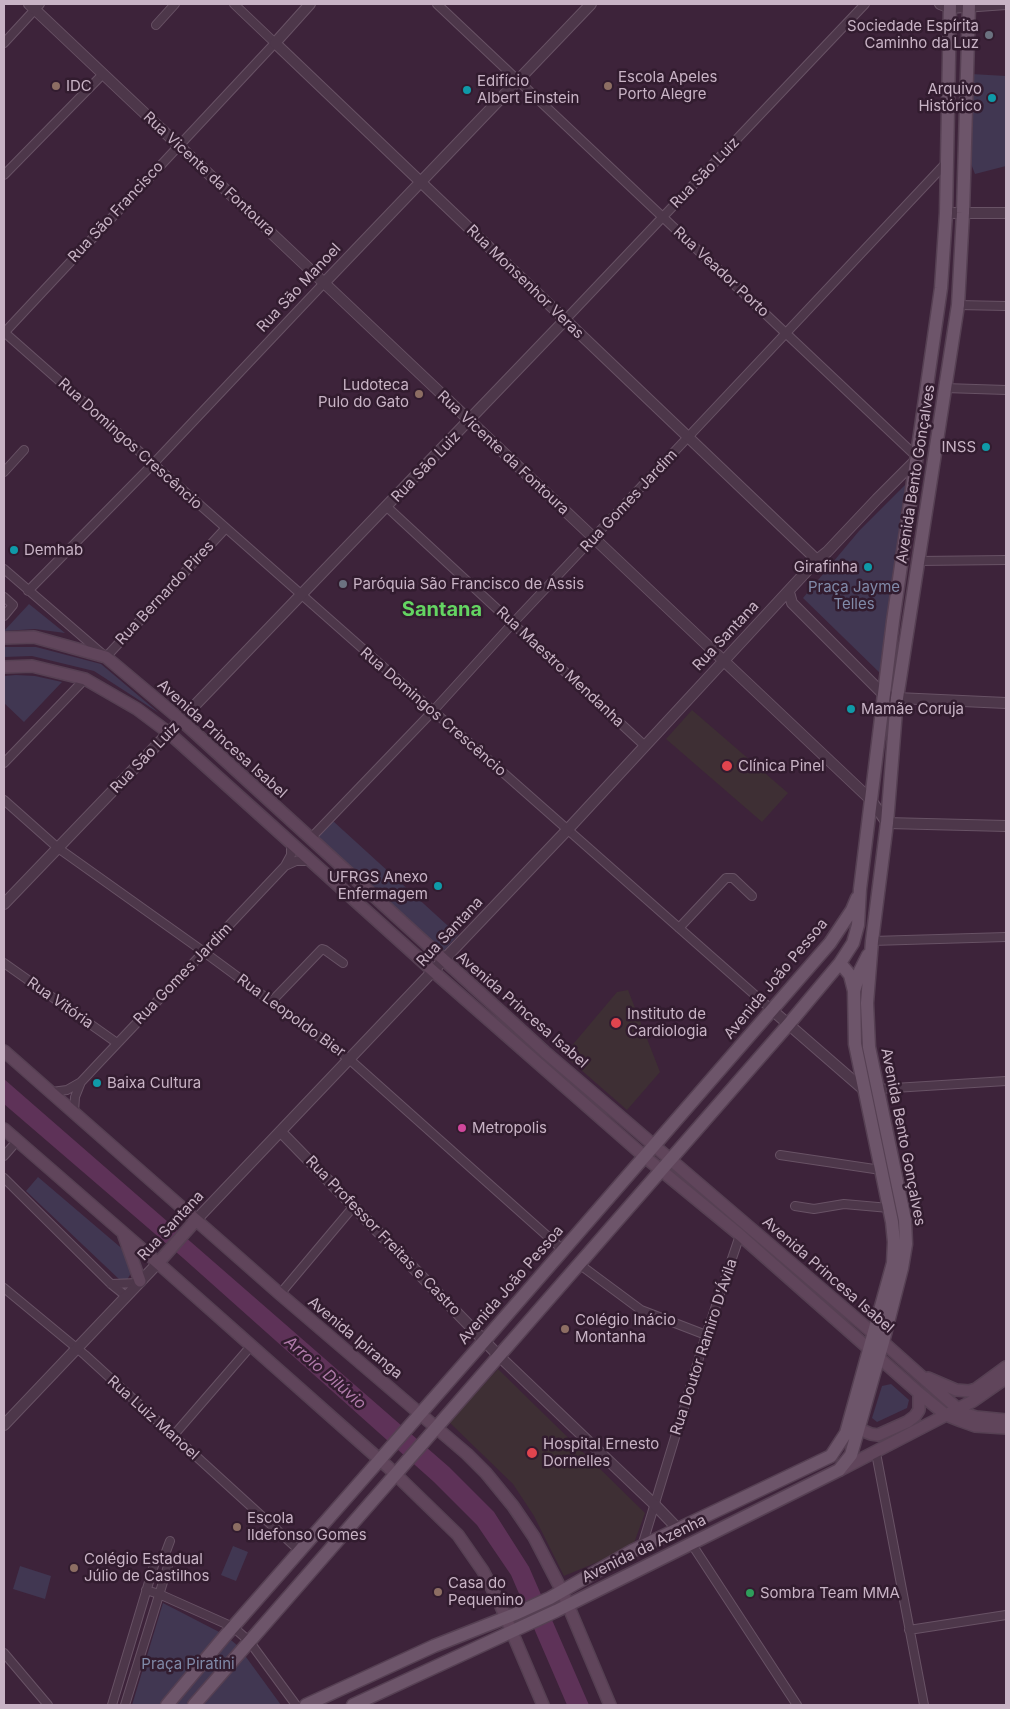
<!DOCTYPE html>
<html>
<head>
<meta charset="utf-8">
<style>
  body { margin:0 }
  #map { position:relative; width:1010px; height:1709px; overflow:hidden; background:#3d233a; font-family:Inter,sans-serif }
  canvas { display:block }
  .frame { position:absolute; inset:0; border:5px solid #c8b3c5; pointer-events:none }
</style>
</head>
<body>
<div id="map">
<canvas width="1010" height="1709"></canvas>
<div class="frame"></div>
</div>
<script>
const g = document.querySelector('canvas').getContext('2d');
g.lineJoin = 'round';
function fillPath(path, color) {
  g.fillStyle = color;
  g.fill(path, 'evenodd');
}
function shape(rows) {
  const path = new Path2D();
  for (const r of rows) {
    path.moveTo(r[0], r[1]);
    for (let i = 2; i < r.length; i += 2) path.lineTo(r[i], r[i + 1]);
  }
  return path;
}
function trace(path, color, width, dash) {
  g.strokeStyle = color;
  g.lineWidth = width;
  g.lineCap = dash ? 'butt' : 'round';
  g.setLineDash(dash || []);
  g.stroke(path);
}
function label(font, color, halo, rows, align = 'center') {
  g.font = font + ' Inter,sans-serif';
  g.lineWidth = 5;
  g.setLineDash([]);
  g.textBaseline = 'middle';
  g.strokeStyle = halo;
  g.fillStyle = color;
  for (const [text, x, y, turn = 0] of rows) {
    g.save();
    g.translate(x, y);
    g.rotate((+turn || 0) * Math.PI / 180);
    g.textAlign = isNaN(turn) ? turn : align;
    if (halo) g.strokeText(text, 0, 0);
    g.fillText(text, 0, 0);
    g.restore();
  }
}
const medical = shape([
  [692,710,788,793,762,822,666,739],
  [628,990,660,1072,627,1110,564,1055,617,992],
  [498,1369,645,1513,634,1543,629,1549,564,1576,534,1516,513,1484,449,1422]
]);
const green = shape([
  [971,74,1006,76,1006,166,975,174,968,156],
  [906,484,901,513,882,675,803,598,859,531],
  [29,604,65,633,35,629,4,631],
  [4,647,36,647,101,664,159,713,94,671,32,656,4,657],
  [16,675,35,676,62,682,24,722,4,703,4,676],
  [333,821,458,935,443,952,318,837],
  [38,1177,126,1252,130,1263,131,1273,127,1280,121,1281,26,1191],
  [891,1384,909,1400,907,1408,877,1422,872,1418,882,1386],
  [233,1546,248,1552,236,1581,221,1575],
  [20,1566,51,1576,45,1599,13,1589],
  [163,1603,225,1635,238,1646,281,1705,132,1705]
]);
const water = shape([
  [4,1079,449,1467,494,1512,529,1567,589,1705,567,1705,511,1575,477,1525,434,1482,183,1258,4,1104]
]);
const minor = shape([
  [437,4,917,457],
  [156,25,175,4],
  [4,43,40,4],
  [4,175,103,74],
  [958,305,1006,306],
  [565,320,865,4],
  [4,332,772,1010],
  [4,333,275,43,234,4],
  [945,388,1006,390],
  [4,472,24,450],
  [387,507,645,746],
  [919,561,1006,560],
  [4,569,106,657,225,529],
  [28,591,153,464,324,283],
  [4,597,13,605,4,616],
  [4,763,85,679],
  [4,800,58,848,204,952,349,1059,563,1250],
  [310,839,433,711,513,623,947,162],
  [285,866,296,861,309,861],
  [679,928,726,878,733,878,752,896],
  [872,941,1006,937],
  [4,963,117,1043],
  [271,1002,322,949,325,950,343,963],
  [878,1089,1006,1081],
  [52,1092,67,1090,81,1082,96,1066,285,866,291,855,291,844],
  [74,1112,75,1097,81,1082],
  [780,1155,881,1170],
  [4,1156,17,1141],
  [4,1178,111,1284,126,1296],
  [795,1206,814,1209,844,1204,889,1208],
  [579,1264,641,1310,706,1335],
  [111,1284,138,1283],
  [4,1288,85,1355,300,1551],
  [280,1294,354,1206],
  [173,1436,251,1346],
  [876,1453,924,1705],
  [691,1543,797,1705],
  [642,1546,706,1335,740,1235],
  [146,1590,159,1594,233,1627,249,1641,296,1705],
  [909,1630,1006,1615],
  [4,1653,48,1705],
  [112,1705,155,1562,164,1557,170,1541],
  [125,1705,168,1566,164,1557]
]);
const tertiary = shape([
  [29,4,871,800,887,823,1006,826],
  [310,4,275,43,817,560],
  [940,4,950,8,1006,4],
  [946,213,1006,213],
  [324,283,591,4],
  [789,592,792,603,884,695,897,698,1006,703],
  [4,904,565,320],
  [772,1010,864,1090],
  [281,1132,499,1356,655,1505,678,1529],
  [196,1220,570,827,817,560,827,552,877,499,917,459],
  [4,1425,158,1263]
]);
const secondary = shape([
  [4,638,34,637,106,657,181,720,545,1052,874,1334,958,1409,966,1414,976,1417,1006,1420],
  [4,667,32,666,85,679,137,709,169,733,433,971,645,1157,740,1235,919,1393,946,1415,961,1421,975,1426,1006,1428],
  [4,1051,280,1294,467,1454,486,1473,513,1506,534,1537,562,1591,610,1705],
  [4,1129,158,1263,388,1467,458,1535,483,1571,500,1604,543,1705],
  [124,1236,140,1281],
  [158,1263,196,1220],
  [928,1378,956,1390,969,1391,976,1389,1006,1367],
  [859,1429,871,1434,878,1435,907,1422,915,1416,919,1410,919,1393],
  [840,1470,973,1401,1006,1378]
]);
const primary = shape([
  [840,963,850,975,854,991],
  [167,1705,225,1636,485,1340,830,943,852,910,857,898],
  [194,1705,788,1025,840,963,853,943,858,925,860,889,893,621,941,288,946,213,950,4],
  [306,1705,434,1646,515,1614,550,1598,632,1551,831,1456,846,1433,893,1263,894,1242,892,1222,855,1044,854,991,860,971,868,955],
  [353,1705,556,1611,839,1470,851,1455,883,1342,902,1268,906,1244,905,1220,869,1047,867,1003,872,941,887,823,897,698,958,305,963,213,969,4]
]);
const markers = [
  [989,35,5,"#6b7280"],
  [56,86,5,"#8d6e63"],
  [608,86,5,"#8d6e63"],
  [467,90,5,"#0f9aa8"],
  [992,98,5,"#0f9aa8"],
  [419,394,5,"#8d6e63"],
  [986,447,5,"#0f9aa8"],
  [14,550,5,"#0f9aa8"],
  [868,567,5,"#0f9aa8"],
  [343,584,5,"#6b7280"],
  [851,709,5,"#0f9aa8"],
  [727,766,6,"#e0444e"],
  [438,886,5,"#0f9aa8"],
  [616,1023,6,"#e0444e"],
  [97,1083,5,"#0f9aa8"],
  [462,1128,5,"#d1479c"],
  [565,1329,5,"#8d6e63"],
  [532,1453,6,"#e0444e"],
  [237,1527,5,"#8d6e63"],
  [74,1568,5,"#8d6e63"],
  [438,1592,5,"#8d6e63"],
  [750,1593,5,"#2e9e5b"]
];
const poiNames = [
  ["Sociedade Espírita",979,26,"right"],
  ["Caminho da Luz",979,43,"right"],
  ["Escola Apeles",618,77],
  ["Porto Alegre",618,94],
  ["Edifício",477,81],
  ["Albert Einstein",477,98],
  ["IDC",66,86],
  ["Arquivo",982,89,"right"],
  ["Histórico",982,106,"right"],
  ["Ludoteca",409,385,"right"],
  ["Pulo do Gato",409,402,"right"],
  ["INSS",976,447,"right"],
  ["Demhab",24,550],
  ["Girafinha",858,567,"right"],
  ["Paróquia São Francisco de Assis",353,584],
  ["Mamãe Coruja",861,709],
  ["Clínica Pinel",738,766],
  ["UFRGS Anexo",428,877,"right"],
  ["Enfermagem",428,894,"right"],
  ["Instituto de",627,1014],
  ["Cardiologia",627,1031],
  ["Baixa Cultura",107,1083],
  ["Metropolis",472,1128],
  ["Colégio Inácio",575,1320],
  ["Montanha",575,1337],
  ["Hospital Ernesto",543,1444],
  ["Dornelles",543,1461],
  ["Escola",247,1518],
  ["Ildefonso Gomes",247,1535],
  ["Colégio Estadual",84,1559],
  ["Júlio de Castilhos",84,1576],
  ["Casa do",448,1583],
  ["Pequenino",448,1600],
  ["Sombra Team MMA",760,1593]
];
const streetNames = [
  ["Rua São Luiz",705,173,-46],
  ["Rua Vicente da Fontoura",209,174,43],
  ["Rua São Francisco",116,212,-47],
  ["Rua Veador Porto",721,272,43],
  ["Rua Monsenhor Veras",525,282,44],
  ["Rua São Manoel",299,288,-47],
  ["Rua Domingos Crescêncio",130,444,42],
  ["Rua Vicente da Fontoura",503,453,43],
  ["Rua São Luiz",426,467,-46],
  ["Avenida Bento Gonçalves",916,474,-81],
  ["Rua Gomes Jardim",629,501,-47],
  ["Rua Bernardo Pires",165,593,-47],
  ["Rua Santana",726,636,-47],
  ["Rua Maestro Mendanha",560,667,43],
  ["Rua Domingos Crescêncio",433,712,41],
  ["Avenida Princesa Isabel",222,739,42],
  ["Rua São Luiz",145,758,-46],
  ["Rua Santana",450,932,-47],
  ["Rua Gomes Jardim",183,974,-46],
  ["Avenida João Pessoa",776,979,-50],
  ["Rua Vitória",60,1003,35],
  ["Avenida Princesa Isabel",522,1010,41],
  ["Rua Leopoldo Bier",291,1016,36],
  ["Avenida Bento Gonçalves",903,1137,79],
  ["Rua Santana",171,1226,-47],
  ["Rua Professor Freitas e Castro",383,1236,46],
  ["Avenida Princesa Isabel",828,1275,41],
  ["Avenida João Pessoa",511,1285,-49],
  ["Avenida Ipiranga",355,1338,40],
  ["Rua Doutor Ramiro D'Ávila",704,1347,-72],
  ["Rua Luiz Manoel",153,1418,42],
  ["Avenida da Azenha",644,1549,-26]
];
const parkNames = [
  ["Praça Jayme",854,587],
  ["Telles",854,604],
  ["Praça Piratini",188,1664]
];
const waterNames = [
  ["Arroio Dilúvio",325,1373,41]
];
const districtNames = [
  ["Santana",442,610]
];
fillPath(medical, '#3e2f34');
fillPath(green, '#413752');
fillPath(water, '#5e3258');
trace(minor, '#685265', 10);
trace(tertiary, '#685265', 12);
trace(secondary, '#564053', 14);
trace(primary, '#564053', 15);
trace(minor, '#4d374a', 8);
trace(tertiary, '#4d374a', 10);
trace(secondary, '#60455b', 11);
trace(primary, '#6d556a', 12);
for (const [x, y, r, color] of markers) {
  const dot = new Path2D();
  dot.arc(x, y, r, 0, 2 * Math.PI);
  g.fillStyle = color;
  g.fill(dot);
  trace(dot, '#321c2f', 2);
}
label('15px', '#c8b3c5', '#321c2f', poiNames, 'left');
label('15px', '#c8b3c5', '#321c2f', streetNames);
label('15px', '#808aa8', '#321c2f', parkNames);
label('italic 16px', '#b07baa', '#321c2f', waterNames);
label('bold 20px', '#64d462', '#321c2f', districtNames);
</script>
</body>
</html>
